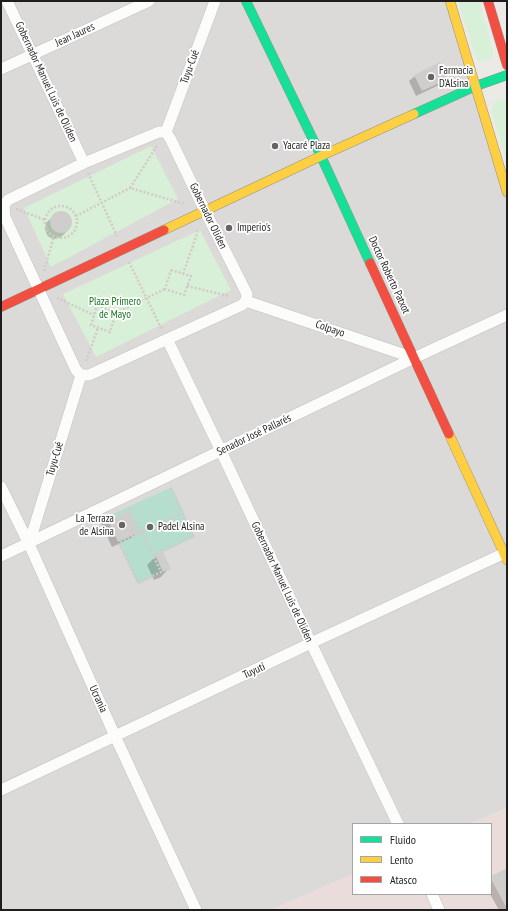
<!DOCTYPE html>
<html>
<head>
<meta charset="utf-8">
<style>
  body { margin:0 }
  #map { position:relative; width:508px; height:911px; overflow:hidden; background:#eceae7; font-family:"PT Sans Narrow",sans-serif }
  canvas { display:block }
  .frame { position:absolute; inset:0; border:2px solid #1e1e1e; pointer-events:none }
  .legend { position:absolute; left:352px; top:823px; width:140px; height:72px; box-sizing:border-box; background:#fff; border:1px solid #a5a5a5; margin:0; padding:5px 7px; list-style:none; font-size:12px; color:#1e1e1e }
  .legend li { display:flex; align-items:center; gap:8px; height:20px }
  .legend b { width:20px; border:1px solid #a5a5a5 }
</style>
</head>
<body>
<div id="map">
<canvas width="508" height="911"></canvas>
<div class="frame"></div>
<ul class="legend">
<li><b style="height:5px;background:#16e098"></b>Fluido</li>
<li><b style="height:5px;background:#ffcf43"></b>Lento</li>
<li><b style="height:5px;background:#f24e42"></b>Atasco</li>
</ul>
</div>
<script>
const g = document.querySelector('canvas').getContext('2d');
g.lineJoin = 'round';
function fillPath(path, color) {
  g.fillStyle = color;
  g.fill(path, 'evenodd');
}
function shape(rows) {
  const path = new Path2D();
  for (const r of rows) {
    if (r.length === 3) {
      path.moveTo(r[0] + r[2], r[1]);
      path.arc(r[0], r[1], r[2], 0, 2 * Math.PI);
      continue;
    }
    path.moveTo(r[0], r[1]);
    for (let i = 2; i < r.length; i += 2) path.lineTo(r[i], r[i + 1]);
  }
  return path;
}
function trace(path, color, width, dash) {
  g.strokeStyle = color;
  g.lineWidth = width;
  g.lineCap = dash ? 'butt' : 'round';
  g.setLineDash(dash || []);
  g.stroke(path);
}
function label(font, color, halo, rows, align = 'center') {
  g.font = font + ' "PT Sans Narrow",sans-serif';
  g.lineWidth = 3.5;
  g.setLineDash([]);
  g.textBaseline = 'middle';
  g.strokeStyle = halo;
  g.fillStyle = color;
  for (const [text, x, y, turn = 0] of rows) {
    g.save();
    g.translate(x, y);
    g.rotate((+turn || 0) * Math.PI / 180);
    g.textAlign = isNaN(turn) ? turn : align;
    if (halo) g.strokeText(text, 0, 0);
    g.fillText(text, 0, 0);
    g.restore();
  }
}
const residential = shape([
  [1,1,447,1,507,194,507,808,470,824,353,824,353,874,270,910,1,910]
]);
const commercial = shape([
  [507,808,507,910,270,910,353,874,353,894,491,894,491,824,470,824]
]);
const park = shape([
  [458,1,479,1,493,51,493,56,485,61,481,62,478,61,476,58],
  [498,99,503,100,507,103,507,163,492,112,492,107,494,103],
  [151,146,178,199,51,267,24,208],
  [200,230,231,290,96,357,63,294]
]);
const pitch = shape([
  [172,487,195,537,163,552,171,569,138,584,106,517]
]);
const shadow = shape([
  [415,76,447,78,441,84,416,96,409,81],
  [62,212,68,215,71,221,70,228,61,237,55,239,49,237,47,235,45,229,46,223,55,214],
  [107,517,115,518,137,533,131,538,112,547,101,523],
  [156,556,169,568,161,577,154,580,147,565],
  [507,875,507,910,499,910,490,894,491,877]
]);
const building = shape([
  [440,62,448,79,422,91,414,75],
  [61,222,11],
  [128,511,138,533,118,542,106,517,114,513,115,517],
  [163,552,171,569,163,572,155,555],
  [505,869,507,872,507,909,491,879,491,876]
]);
const path = shape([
  [157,146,130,188,185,204],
  [88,173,117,236],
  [61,222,16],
  [16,209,45,220],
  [76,216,130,188],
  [129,262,162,330],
  [171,270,191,276,184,295,165,289,171,270],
  [44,271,54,236],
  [183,274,198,231],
  [187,286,229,296],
  [57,298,94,315],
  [97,306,116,313,110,332,91,325,97,306],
  [116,313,165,289],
  [86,361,98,328],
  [129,508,140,532,142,532,161,572,138,583,119,543,140,532],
  [142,532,182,513],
  [153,555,193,536,171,489,170,489]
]);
const street = shape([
  [7,1,84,163],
  [1,69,149,1],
  [166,132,171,140,205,211,247,294,246,301],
  [166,132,215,1],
  [4,205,5,217,76,370,81,375],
  [4,205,8,200,84,163,159,132,166,132],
  [246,301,414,358],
  [167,339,221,451,311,643,398,824],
  [81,375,89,375,242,305,246,301],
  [1,487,29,544,115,736,196,910],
  [29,544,81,375],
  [1,556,414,358,507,315],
  [1,790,311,643,507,552],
  [432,894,439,910]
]);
const fast = shape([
  [246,1,321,156,370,263],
  [414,114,476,86,507,75]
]);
const slow = shape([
  [450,1,507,192],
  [164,230,321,156,414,114],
  [449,434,507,560]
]);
const jam = shape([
  [488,1,507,65],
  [370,263,449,434],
  [1,307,164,230]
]);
const markers = [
  [431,77,4,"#666564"],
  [275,146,4,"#666564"],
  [229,228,4,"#666564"],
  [122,525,4,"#666564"],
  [150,527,4,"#666564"]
];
const streetNames = [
  ["Jean Jaures",75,35,-25],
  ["Tuyu-Cué",190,67,-70],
  ["Gobernador Manuel Luis de Oliden",46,82,65],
  ["Gobernador Oliden",208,216,64],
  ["Doctor Roberto Patxot",389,275,65],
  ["Colpayo",330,329,19],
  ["Senador José Pallarés",254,435,-26],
  ["Tuyu-Cué",55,459,-73],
  ["Gobernador Manuel Luis de Oliden",282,582,65],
  ["Tuyutí",254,671,-25],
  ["Ucrania",98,699,66]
];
const poiNames = [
  ["Farmacia",439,71],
  ["D'Alsina",439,84],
  ["Yacaré Plaza",283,146],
  ["Imperio's",237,228],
  ["La Terraza",114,519,"right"],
  ["de Alsina",114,532,"right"],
  ["Padel Alsina",158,527]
];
const parkNames = [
  ["Plaza Primero",115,302],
  ["de Mayo",115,315]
];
fillPath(residential, '#dbdad8');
fillPath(commercial, '#e9dcda');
fillPath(park, '#d7f0d7');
fillPath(pitch, '#b6dece');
fillPath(shadow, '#0003');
fillPath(building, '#d0cecc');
trace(street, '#c3c2c1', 12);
trace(fast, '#929481', 10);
trace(slow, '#929481', 10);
trace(jam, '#929481', 10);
trace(path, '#d5c9c7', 2.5, [2, 2]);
trace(street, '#fcfcfb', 11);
trace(fast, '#16e098', 9);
trace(slow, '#ffcf43', 9);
trace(jam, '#f24e42', 9);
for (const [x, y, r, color] of markers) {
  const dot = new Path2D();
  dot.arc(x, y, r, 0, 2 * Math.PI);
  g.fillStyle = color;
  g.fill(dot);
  trace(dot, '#fff', 1.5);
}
label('11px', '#1e1e1e', '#fff', streetNames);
label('11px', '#1e1e1e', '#fff', poiNames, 'left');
label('11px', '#16721f', '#fff', parkNames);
</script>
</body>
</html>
